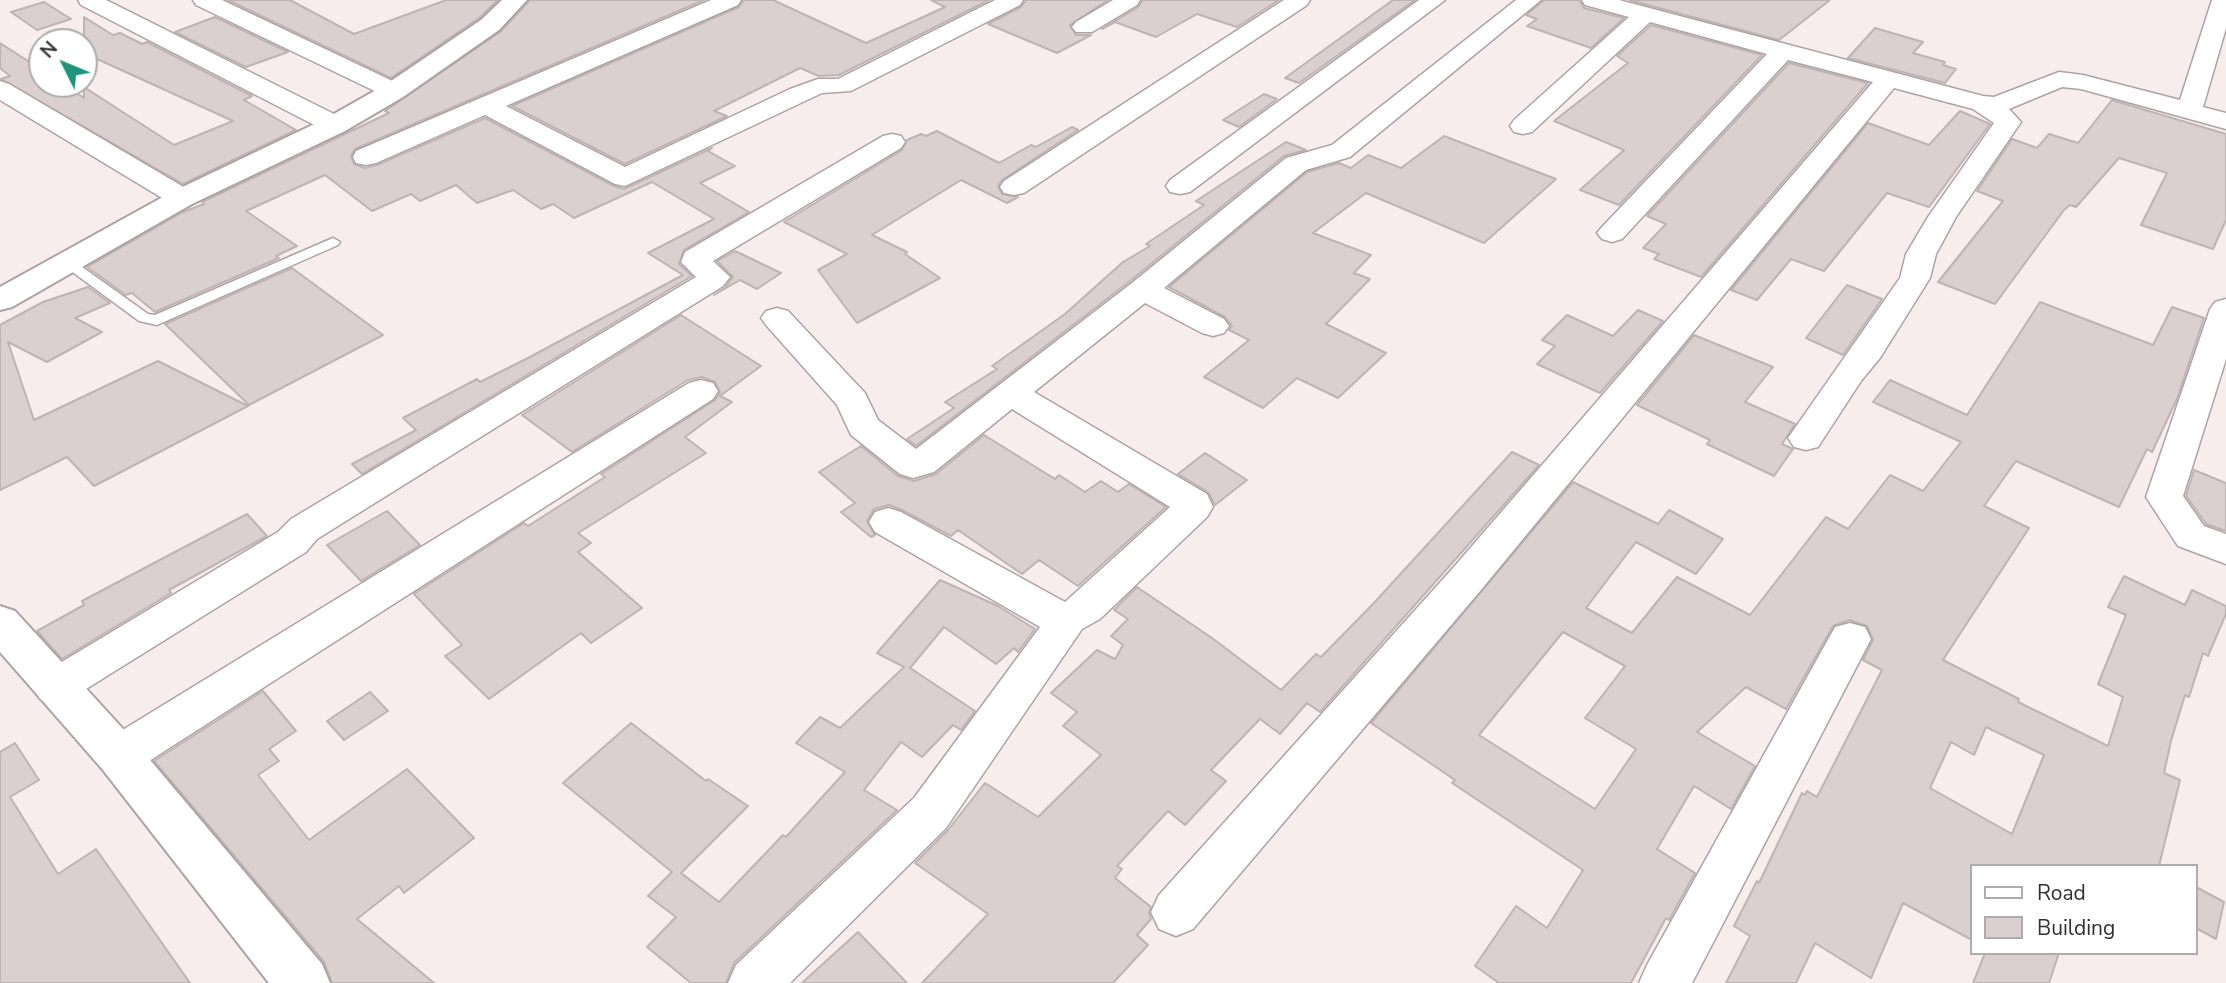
<!DOCTYPE html>
<html>
<head>
<meta charset="utf-8">
<style>
  body { margin:0 }
  #map { position:relative; width:2226px; height:983px; overflow:hidden; background:#f7edec; font-family:"Nunito Sans",sans-serif }
  canvas { display:block }
  .legend { position:absolute; left:1970px; top:864px; width:228px; height:91px; box-sizing:border-box; background:#fff; border:2px solid #aeacac; margin:0; padding:9px 12px; list-style:none; font-size:21px; color:#343030 }
  .legend li { display:flex; align-items:center; gap:14px; height:35px }
  .legend b { width:35px; border:2px solid #aeacac }
  .north { position:absolute; left:28px; top:28px; width:70px; height:70px; box-sizing:border-box; background:#fff; border:2px solid #aeacac; border-radius:50%; rotate:313deg; font-size:19px; font-weight:700; line-height:28px; text-align:center; color:#343030 }
  .north::after { content:''; display:block; margin:auto; width:24px; height:32px; background:#1e957a; clip-path:polygon(50% 0,100% 100%,50% 72%,0 100%) }
</style>
</head>
<body>
<div id="map">
<canvas width="2226" height="983"></canvas>
<ul class="legend">
<li><b style="height:9px;background:#fff"></b>Road</li>
<li><b style="height:19px;background:#dad0cf"></b>Building</li>
</ul>
<div class="north">N</div>
</div>
<script>
const g = document.querySelector('canvas').getContext('2d');
g.lineJoin = 'round';
function fillPath(path, color) {
  g.fillStyle = color;
  g.fill(path, 'evenodd');
}
function shape(rows) {
  const path = new Path2D();
  for (const r of rows) {
    path.moveTo(r[0], r[1]);
    for (let i = 2; i < r.length; i += 2) path.lineTo(r[i], r[i + 1]);
  }
  return path;
}
function trace(path, color, width, dash) {
  g.strokeStyle = color;
  g.lineWidth = width;
  g.lineCap = dash ? 'butt' : 'round';
  g.setLineDash(dash || []);
  g.stroke(path);
}
const building = shape([
  [228,0,290,0,354,34,446,0,498,0,479,18,391,78,228,0],
  [530,0,704,0,355,149,351,156,354,164,365,168,377,165,485,118,614,186,624,189,712,148,708,151,735,166,700,183,749,212,684,250,679,264,692,276,362,474,352,464,416,430,403,418,477,379,480,382,528,358,683,275,648,253,714,219,652,182,574,218,553,204,541,209,513,190,477,203,456,185,420,201,411,194,372,211,325,175,246,211,297,246,276,256,279,258,155,312,132,293,126,295,87,267,183,212,204,204,202,202,389,113,385,111,500,32,530,0],
  [744,0,773,0,866,43,945,7,931,0,989,0,839,75,819,76,800,68,714,111,727,116,625,164,512,106,739,7,744,0],
  [1026,0,1108,0,1070,25,1076,35,1091,35,1057,53,988,24,1021,7,1026,0],
  [1143,0,1279,0,1237,27,1197,14,1156,37,1115,22,1102,29,1138,7,1143,0],
  [1393,0,1415,0,1299,83,1285,78,1393,0],
  [1544,0,1579,0,1584,8,1624,18,1591,48,1527,26,1537,19,1526,15,1544,0],
  [1629,0,1830,0,1779,40,1629,0],
  [44,2,71,19,37,30,11,12,44,2],
  [84,17,113,35,120,33,142,44,147,42,252,96,244,100,296,130,183,184,1,79,10,76,0,68,0,43,42,70,42,84,63,84,84,98,84,87,174,145,233,121,84,53,84,17],
  [215,17,288,52,246,67,175,32,215,17],
  [1651,25,1762,55,1619,205,1580,190,1624,150,1554,121,1628,63,1617,56,1651,25],
  [1875,28,1923,42,1913,53,1945,62,1943,65,1956,69,1945,83,1848,58,1875,28],
  [1789,63,1868,83,1701,277,1654,259,1659,254,1643,248,1666,224,1647,216,1789,63],
  [1264,94,1277,99,1239,127,1223,120,1264,94],
  [2112,100,2226,134,2226,220,2213,249,2141,225,2167,173,2119,158,2076,207,2070,205,2064,210,1995,304,1938,282,2003,201,1977,191,2012,139,2037,148,2049,134,2078,143,2112,100],
  [1960,111,1990,124,1929,207,1887,193,1824,271,1791,259,1757,300,1731,290,1868,123,1929,145,1960,111],
  [1072,127,1078,130,1002,180,998,186,1002,194,1018,197,1007,203,961,180,872,235,907,252,905,254,940,278,857,323,818,270,847,254,784,222,902,150,907,140,921,134,926,136,937,131,999,163,1031,145,1036,147,1072,127],
  [1444,136,1556,179,1484,243,1366,193,1313,233,1371,255,1354,273,1370,279,1326,324,1386,353,1338,398,1297,378,1263,408,1204,377,1249,340,1229,330,1232,326,1225,317,1169,287,1307,172,1339,163,1351,168,1368,155,1401,168,1444,136],
  [1286,142,1306,150,1284,156,1130,281,916,446,907,439,954,408,945,402,997,369,992,366,1065,314,1123,262,1150,246,1146,244,1204,205,1196,201,1286,142],
  [735,251,781,273,757,289,740,280,714,295,725,288,733,277,717,261,735,251],
  [292,268,383,335,249,405,165,324,292,268],
  [1847,285,1882,299,1843,355,1806,338,1847,285],
  [88,287,110,303,75,318,102,332,47,362,8,342,34,420,158,361,248,406,94,486,67,457,0,490,0,325,43,302,88,287],
  [2040,302,2153,345,2172,307,2204,318,2177,399,2152,452,2147,449,2119,507,2016,461,1984,506,2029,528,1943,660,2019,699,2018,702,2108,746,2123,697,2098,684,2126,615,2108,607,2124,576,2185,605,2192,590,2226,606,2226,614,2208,656,2203,653,2189,697,2185,695,2171,741,2164,773,2180,780,2159,866,1972,866,1972,940,1903,903,1871,978,1815,943,1796,983,1726,983,1750,936,1734,926,1757,881,1759,883,1802,793,1805,795,1807,791,1817,797,1882,670,1863,660,1873,640,1867,626,1849,620,1833,626,1786,709,1746,687,1697,732,1755,766,1731,809,1694,786,1657,849,1695,873,1669,920,1666,918,1631,983,1499,983,1475,966,1516,906,1547,928,1583,870,1452,783,1455,780,1371,723,1573,482,1658,524,1669,510,1723,539,1696,574,1636,542,1586,608,1632,633,1677,577,1750,615,1826,517,1848,529,1890,475,1923,491,1961,442,1873,402,1890,380,1967,415,2040,302],
  [1563,632,1625,666,1585,718,1636,749,1595,809,1479,735,1563,632],
  [1986,727,2044,755,2012,834,1930,788,1951,742,1974,755,1986,727],
  [1638,310,1663,321,1600,393,1537,364,1555,346,1542,340,1567,315,1613,336,1638,310],
  [681,315,761,366,720,396,732,402,685,437,706,453,578,533,591,543,578,552,642,608,591,643,581,633,489,699,445,656,462,645,414,594,524,523,528,526,605,477,601,474,715,400,720,392,715,382,702,377,688,380,572,452,522,415,681,315],
  [1694,335,1773,367,1745,402,1795,424,1782,444,1793,449,1774,476,1707,444,1710,440,1637,405,1694,335],
  [984,435,1055,479,1059,475,1085,492,1101,481,1118,492,1129,484,1166,507,1078,586,1039,560,1022,574,958,530,951,536,902,510,889,505,874,509,867,521,875,535,871,537,841,512,855,503,819,472,861,446,898,476,914,481,936,474,984,435],
  [1512,452,1539,465,1320,712,1307,703,1280,734,1260,719,1211,770,1226,781,1185,825,1168,811,1117,866,1122,869,1115,878,1151,907,1149,913,1151,919,1137,935,1148,945,1113,983,922,983,988,914,915,863,948,830,985,783,1038,817,1101,755,1063,726,1077,712,1051,693,1097,650,1115,659,1123,645,1111,636,1128,619,1114,610,1137,587,1212,638,1281,690,1316,654,1321,657,1373,604,1512,452],
  [1205,453,1247,480,1215,505,1208,492,1178,474,1205,453],
  [2194,470,2226,483,2226,531,2206,524,2186,496,2194,470],
  [387,511,420,545,361,581,327,545,387,511],
  [247,514,267,536,169,590,171,593,62,659,37,631,84,605,82,601,247,514],
  [940,580,998,606,1035,629,1018,652,1014,648,996,664,944,627,910,668,975,711,961,730,953,725,922,757,901,742,864,790,897,810,734,963,726,983,691,983,647,947,676,917,648,896,672,872,563,783,631,723,706,781,708,779,748,806,681,873,719,902,783,835,786,837,845,772,796,743,820,717,840,728,904,667,877,653,940,580],
  [263,691,296,731,269,749,279,761,258,775,309,840,407,769,474,838,404,893,399,886,357,919,434,983,332,983,324,962,154,761,263,691],
  [370,692,388,711,344,740,327,721,370,692],
  [15,743,39,780,10,797,58,874,96,849,190,983,0,983,0,752,15,743],
  [2196,887,2224,902,2216,939,2196,928,2196,887],
  [858,932,907,983,802,983,858,932],
  [1985,953,2059,953,2049,983,1973,983,1985,953]
]);
const service = shape([
  [333,238,340,242,338,245,157,325,139,321,59,262,61,259,71,259,148,314,155,315,333,238]
]);
const minor = shape([
  [78,0,106,0,344,119,348,125,344,131,335,133,326,131,81,5,78,0],
  [193,0,222,0,403,86,407,91,403,96,394,99,385,96,196,5,193,0],
  [711,0,741,0,738,5,506,106,625,167,790,89,818,79,838,79,995,0,1023,0,1020,5,851,91,822,93,625,186,615,184,485,115,376,163,366,165,356,163,353,157,356,151,711,0],
  [1113,0,1140,0,1137,5,1092,32,1076,32,1072,27,1076,22,1113,0],
  [1284,0,1310,0,1307,5,1024,193,1014,195,1004,193,1000,187,1004,181,1284,0],
  [1419,0,1445,0,1190,192,1180,194,1170,192,1166,186,1170,180,1419,0],
  [1516,0,1541,0,1350,157,1306,170,1164,288,1224,319,1229,326,1224,333,1213,336,1202,333,1145,303,1034,392,1207,494,1213,507,1207,517,1100,619,1082,629,946,828,790,983,728,983,736,965,914,798,1040,627,875,532,869,522,875,512,888,508,901,512,1065,602,1170,507,1012,409,934,472,913,478,900,474,851,435,837,405,766,325,761,318,766,311,777,308,788,311,865,393,878,420,916,449,1132,283,1286,158,1332,145,1516,0],
  [1582,0,1619,0,1983,96,1994,97,2059,72,2083,75,2180,100,2212,0,2226,0,2226,28,2203,107,2226,113,2226,129,2081,89,2062,87,2009,109,2021,122,1956,217,1936,254,1930,278,1880,358,1861,381,1818,447,1806,450,1794,447,1788,438,1900,278,1906,254,1928,217,1994,123,1973,109,1894,88,1481,590,1193,929,1176,936,1159,929,1151,912,1159,895,1453,568,1873,82,1788,60,1622,239,1612,242,1602,239,1597,233,1602,227,1767,54,1650,22,1532,132,1523,134,1514,132,1510,126,1514,120,1629,17,1585,5,1582,0],
  [0,81,9,84,192,192,196,198,192,204,182,206,172,204,0,100,0,81],
  [892,134,901,136,905,142,901,148,713,261,730,277,723,286,317,539,306,552,70,699,55,705,40,699,34,687,40,675,278,532,291,519,696,277,681,262,685,252,883,136,892,134],
  [2226,299,2226,359,2183,496,2204,526,2226,534,2226,564,2178,546,2146,497,2210,309,2215,302,2226,299],
  [701,380,713,383,718,391,713,399,135,770,119,775,103,770,97,756,103,742,689,383,701,380],
  [1850,623,1865,627,1871,639,1692,983,1639,983,1647,965,1835,627,1850,623]
]);
const tertiary = shape([
  [502,0,527,0,499,30,403,97,345,131,192,204,12,307,0,310,0,287,172,192,325,119,385,85,481,20,502,0]
]);
const secondary = shape([
  [0,606,15,611,135,742,322,964,330,983,269,983,103,770,0,652,0,606]
]);
fillPath(building, '#dad0cf');
trace(building, '#beb4b3', 2);
trace(service, '#ada3a2', 3);
trace(minor, '#ada3a2', 3);
trace(tertiary, '#ada3a2', 4);
trace(secondary, '#ada3a2', 4);
fillPath(service, '#fff');
fillPath(minor, '#fff');
fillPath(tertiary, '#fff');
fillPath(secondary, '#fff');
</script>
</body>
</html>
